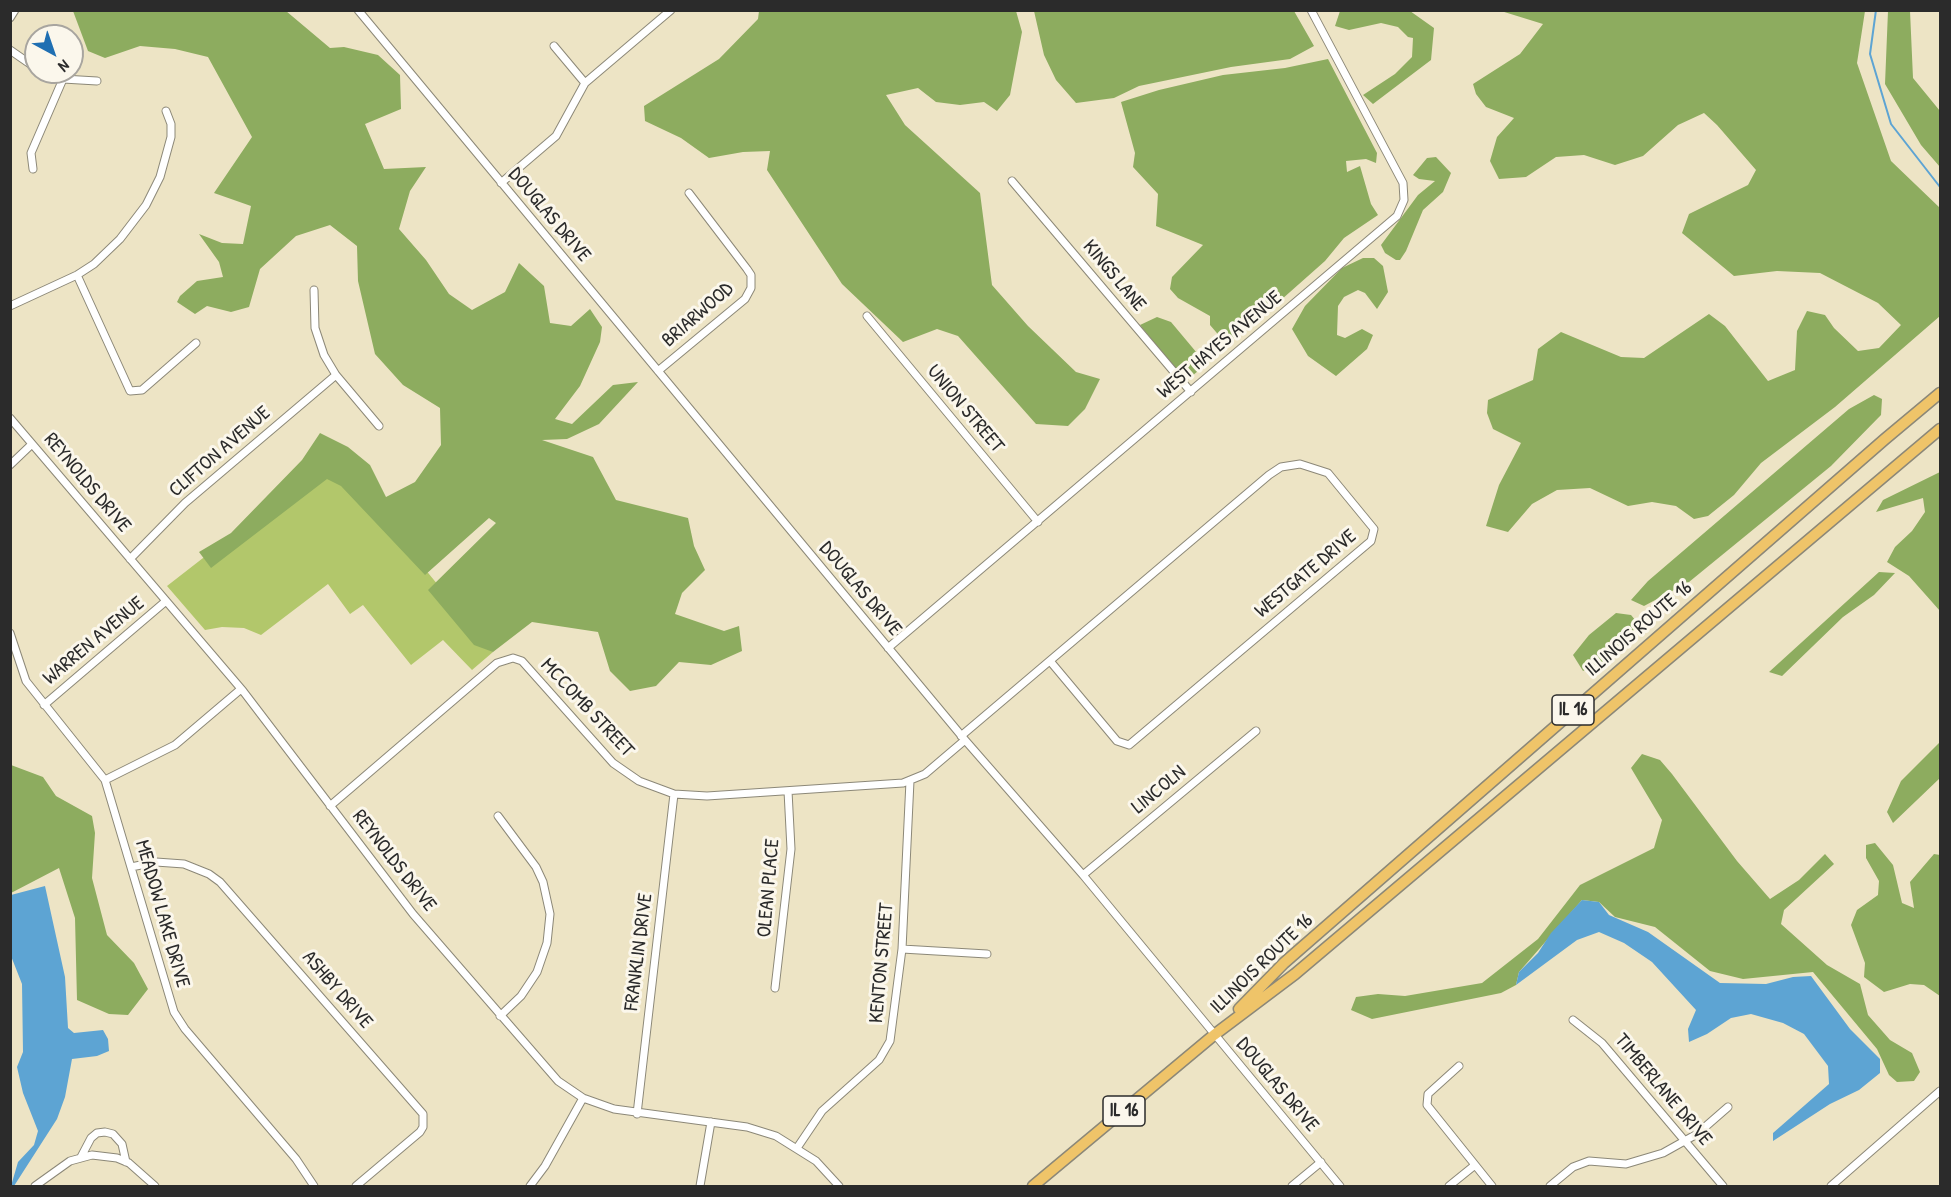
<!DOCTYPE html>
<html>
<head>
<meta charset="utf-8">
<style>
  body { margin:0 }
  #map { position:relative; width:1951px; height:1197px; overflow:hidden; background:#ede4c5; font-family:"Patrick Hand",sans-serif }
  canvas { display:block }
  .frame { position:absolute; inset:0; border:12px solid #2b2b2b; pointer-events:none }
  .north { position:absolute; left:24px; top:24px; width:60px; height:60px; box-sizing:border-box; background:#fbf7ec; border:2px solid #a8a59f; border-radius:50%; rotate:140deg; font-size:16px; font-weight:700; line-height:24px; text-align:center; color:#2b2b2b }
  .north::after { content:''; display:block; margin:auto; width:21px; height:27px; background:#1f6fb2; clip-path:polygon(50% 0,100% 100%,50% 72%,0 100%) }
</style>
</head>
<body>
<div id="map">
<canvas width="1951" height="1197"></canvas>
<div class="frame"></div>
<div class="north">N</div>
</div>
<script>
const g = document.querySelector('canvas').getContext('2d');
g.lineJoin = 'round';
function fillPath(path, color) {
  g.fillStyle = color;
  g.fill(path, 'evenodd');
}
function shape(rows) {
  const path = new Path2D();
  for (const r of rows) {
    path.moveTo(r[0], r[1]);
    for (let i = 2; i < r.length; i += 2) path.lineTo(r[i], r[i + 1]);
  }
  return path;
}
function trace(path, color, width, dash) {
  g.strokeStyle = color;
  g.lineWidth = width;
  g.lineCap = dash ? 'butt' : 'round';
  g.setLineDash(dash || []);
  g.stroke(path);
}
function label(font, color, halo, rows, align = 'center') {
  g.font = font + ' "Patrick Hand",sans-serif';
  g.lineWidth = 6;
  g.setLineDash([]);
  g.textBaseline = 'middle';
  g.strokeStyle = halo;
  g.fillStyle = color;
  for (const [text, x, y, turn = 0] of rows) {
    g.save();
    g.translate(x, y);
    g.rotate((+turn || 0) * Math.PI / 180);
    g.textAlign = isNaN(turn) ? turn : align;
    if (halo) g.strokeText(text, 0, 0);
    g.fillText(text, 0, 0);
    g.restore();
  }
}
const green = shape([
  [333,457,493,652,472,670,443,640,411,665,363,605,350,614,328,584,261,635,244,628,222,627,205,630,167,586]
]);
const forest = shape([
  [73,11,286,11,330,48,344,47,378,55,400,75,401,109,365,124,384,169,426,167,410,191,399,229,426,260,449,294,472,310,505,292,519,263,544,286,550,323,571,326,590,309,602,327,600,342,580,386,555,419,572,424,613,385,638,382,599,424,567,439,542,440,593,457,616,500,688,518,694,546,705,570,682,593,675,614,724,631,739,626,742,651,711,665,679,662,656,686,630,691,610,671,598,632,532,622,493,652,474,645,428,590,496,523,489,518,425,575,341,486,327,479,211,568,199,552,231,533,302,460,320,433,348,447,370,465,386,497,415,482,441,445,440,408,403,385,375,354,358,281,357,246,330,225,296,236,260,269,249,307,231,312,207,306,195,314,177,302,180,296,197,281,223,277,219,262,199,234,222,243,243,244,251,206,214,193,252,137,208,57,175,49,140,46,105,58,88,51],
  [759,11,1016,11,1022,32,1010,95,997,111,984,102,960,105,936,102,918,88,886,95,905,125,980,193,992,285,1028,326,1076,372,1100,379,1085,409,1068,426,1036,424,958,336,937,329,903,342,842,284,767,170,770,151,743,152,709,158,681,138,645,121,644,106,719,59,758,19],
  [1034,11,1294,11,1314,46,1290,59,1231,67,1139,86,1114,98,1076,103,1056,80,1044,55],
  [1340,11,1410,11,1434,28,1431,60,1373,104,1363,95,1395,74,1412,57,1413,38,1408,37,1398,27,1381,23,1349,30,1335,26],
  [1501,11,1865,11,1857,63,1891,161,1940,208,1940,316,1835,407,1761,463,1734,495,1708,516,1694,519,1676,506,1652,502,1628,506,1590,488,1557,490,1532,504,1508,532,1486,526,1499,485,1521,443,1493,429,1487,413,1488,400,1533,380,1538,349,1561,332,1621,357,1644,358,1709,314,1725,326,1768,381,1795,370,1797,331,1807,311,1825,315,1834,328,1858,351,1879,348,1901,325,1878,303,1820,273,1777,271,1734,276,1682,233,1689,214,1748,185,1756,170,1717,125,1704,113,1678,125,1643,156,1615,165,1584,155,1556,157,1526,177,1499,179,1490,161,1497,137,1514,118,1486,107,1476,94,1473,84,1520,54,1543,24],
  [1888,11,1910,11,1913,78,1940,111,1940,167,1921,145,1885,84],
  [1328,59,1377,153,1376,163,1366,159,1346,161,1347,172,1360,166,1371,204,1378,215,1344,238,1325,261,1255,323,1247,313,1231,343,1185,382,1140,325,1157,317,1171,322,1202,359,1222,339,1210,325,1210,316,1178,298,1170,289,1172,277,1203,245,1156,226,1158,194,1133,167,1135,153,1121,102,1159,90,1223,75,1285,68],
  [1436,157,1451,173,1443,192,1423,210,1406,251,1400,260,1396,260,1385,253,1381,245,1418,195,1435,181,1419,179,1413,175,1427,158],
  [1363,258,1374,258,1383,266,1388,292,1377,309,1365,293,1358,290,1344,297,1338,306,1337,335,1345,338,1362,329,1373,335,1367,349,1336,376,1308,356,1292,329,1305,306,1342,268],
  [1874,395,1882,399,1881,415,1831,466,1689,582,1644,606,1631,600,1648,581,1849,409],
  [1940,472,1940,611,1909,576,1887,562,1895,547,1912,531,1925,512,1923,498,1876,512,1883,500],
  [1879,572,1895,573,1874,595,1843,617,1782,676,1769,672],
  [1616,613,1631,615,1636,621,1632,637,1603,662,1583,671,1573,655,1589,635],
  [10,734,11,765,43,777,56,796,92,816,95,833,92,878,107,935,134,963,148,989,128,1015,109,1014,77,1000,75,918,59,868,11,893],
  [1940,742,1940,778,1893,823,1887,812,1901,781],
  [1642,754,1660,760,1672,774,1737,861,1770,899,1799,880,1825,854,1834,864,1784,910,1781,924,1827,965,1860,984,1868,1015,1890,1040,1912,1053,1920,1072,1914,1081,1897,1082,1889,1075,1877,1049,1813,972,1743,979,1710,971,1655,927,1615,917,1599,902,1582,900,1519,972,1516,985,1501,993,1372,1019,1351,1010,1356,997,1378,994,1405,996,1482,983,1538,939,1580,885,1654,848,1662,820,1631,768],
  [1875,843,1893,865,1902,903,1914,908,1910,882,1934,854,1940,855,1940,996,1924,985,1910,984,1884,992,1864,977,1865,963,1851,925,1857,910,1878,895,1879,881,1866,858,1866,845]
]);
const water = shape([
  [45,886,65,977,68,1028,74,1033,103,1030,108,1039,109,1051,97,1056,72,1059,65,1097,57,1119,14,1186,11,1186,18,1162,34,1145,38,1131,23,1093,17,1067,23,1052,22,984,11,956,11,895],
  [1582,900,1599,902,1609,915,1648,932,1720,983,1766,984,1793,977,1811,976,1850,1029,1880,1059,1880,1073,1859,1090,1830,1104,1773,1141,1773,1133,1829,1084,1828,1066,1804,1034,1783,1023,1751,1014,1731,1018,1707,1034,1689,1042,1688,1029,1696,1010,1652,962,1624,943,1599,932,1577,940,1516,985,1519,972,1538,953,1551,933]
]);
const stream = shape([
  [1876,10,1870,54,1891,124,1940,187]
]);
const minor = shape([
  [358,10,965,740,1083,875,1340,1186],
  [10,18,15,10],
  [554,46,585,83],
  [10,50,36,68],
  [42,72,63,79,97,81],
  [33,169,31,153,63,79],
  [1012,181,1191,392],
  [501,183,556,136,585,83,671,10],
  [77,275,130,391,142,390,196,343],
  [314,290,315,328,324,355,336,375,379,426],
  [10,306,77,275,94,264,120,239,146,205,160,177,171,137,171,124,166,111],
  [867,316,1038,522],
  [658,371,745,299,751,288,751,275,747,269,689,193],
  [10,418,243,691,413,914,558,1081,583,1098,614,1109,747,1127,776,1136,816,1161,839,1186],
  [10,465,32,444],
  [130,559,185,503,336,375],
  [10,633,26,681,105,780,174,1012,185,1029,296,1159,314,1186],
  [888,648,1397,216,1404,200,1403,183,1311,10],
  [44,705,166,601],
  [961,736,1269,475,1281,467,1300,464,1328,473,1374,529,1371,541,1129,745,1117,741,1050,661],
  [105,780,175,745,241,689],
  [330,806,497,663,513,658,522,661,613,763,639,781,674,794,707,796,903,783,925,774,965,740],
  [498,816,536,867,543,882,550,914,547,943,537,972,521,996,500,1016],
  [131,867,156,862,184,864,209,874,220,882,423,1114,423,1127,420,1132,356,1186],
  [1083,875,1256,731],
  [902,949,987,954],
  [775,988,791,849,788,791],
  [1573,1020,1602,1043,1723,1186],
  [1459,1066,1428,1094,1427,1105,1492,1186],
  [637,1114,674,794],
  [797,1148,822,1111,879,1060,890,1041,902,949,910,781],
  [81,1157,91,1138,97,1133,105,1132,113,1134,122,1144,126,1162],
  [35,1186,70,1161,92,1155,117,1158,129,1163,155,1186],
  [530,1186,545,1166,583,1098],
  [700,1186,711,1122],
  [1292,1186,1321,1162],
  [1449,1186,1475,1165],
  [1550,1186,1573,1167,1589,1161,1626,1164,1663,1153,1697,1134,1728,1107],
  [1831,1186,1940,1091]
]);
const primary = shape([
  [1239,1009,1284,963,1885,439,1940,393],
  [1033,1186,1214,1035,1295,974,1940,429]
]);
const shields = [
  [1573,710,42],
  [1124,1111,42]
];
const shieldNames = [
  ["IL 16",1573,710],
  ["IL 16",1124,1111]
];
const streetNames = [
  ["DOUGLAS DRIVE",549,215,50],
  ["KINGS LANE",1114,276,50],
  ["BRIARWOOD",698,315,-41],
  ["WEST HAYES AVENUE",1220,345,-40],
  ["UNION STREET",965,409,50],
  ["CLIFTON AVENUE",220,452,-41],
  ["REYNOLDS DRIVE",87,483,50],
  ["WESTGATE DRIVE",1306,574,-40],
  ["DOUGLAS DRIVE",860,589,50],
  ["ILLINOIS ROUTE 16",1639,629,-41],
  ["WARREN AVENUE",94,641,-40],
  ["MCCOMB STREET",587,708,47],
  ["LINCOLN",1159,790,-40],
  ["REYNOLDS DRIVE",394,861,52],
  ["OLEAN PLACE",769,888,-85],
  ["MEADOW LAKE DRIVE",162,914,74],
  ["FRANKLIN DRIVE",639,952,-83],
  ["KENTON STREET",882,963,-85],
  ["ILLINOIS ROUTE 16",1262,964,-44],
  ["ASHBY DRIVE",337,990,49],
  ["DOUGLAS DRIVE",1277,1085,50],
  ["TIMBERLANE DRIVE",1663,1090,50]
];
fillPath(green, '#b2c76b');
fillPath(forest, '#8dac5f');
fillPath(water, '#5da4d3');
trace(stream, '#5da4d3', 2);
trace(minor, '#8c8878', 9);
trace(primary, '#8c8878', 13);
trace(minor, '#fff', 7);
trace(primary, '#efc469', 10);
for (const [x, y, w] of shields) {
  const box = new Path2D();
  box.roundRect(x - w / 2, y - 15, w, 30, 4.5);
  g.fillStyle = '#fbf7ec';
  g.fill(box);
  trace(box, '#2b2b2b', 1.5);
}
label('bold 18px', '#2b2b2b', null, shieldNames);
label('20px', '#2b2b2b', '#fbf7ec', streetNames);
</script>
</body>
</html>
